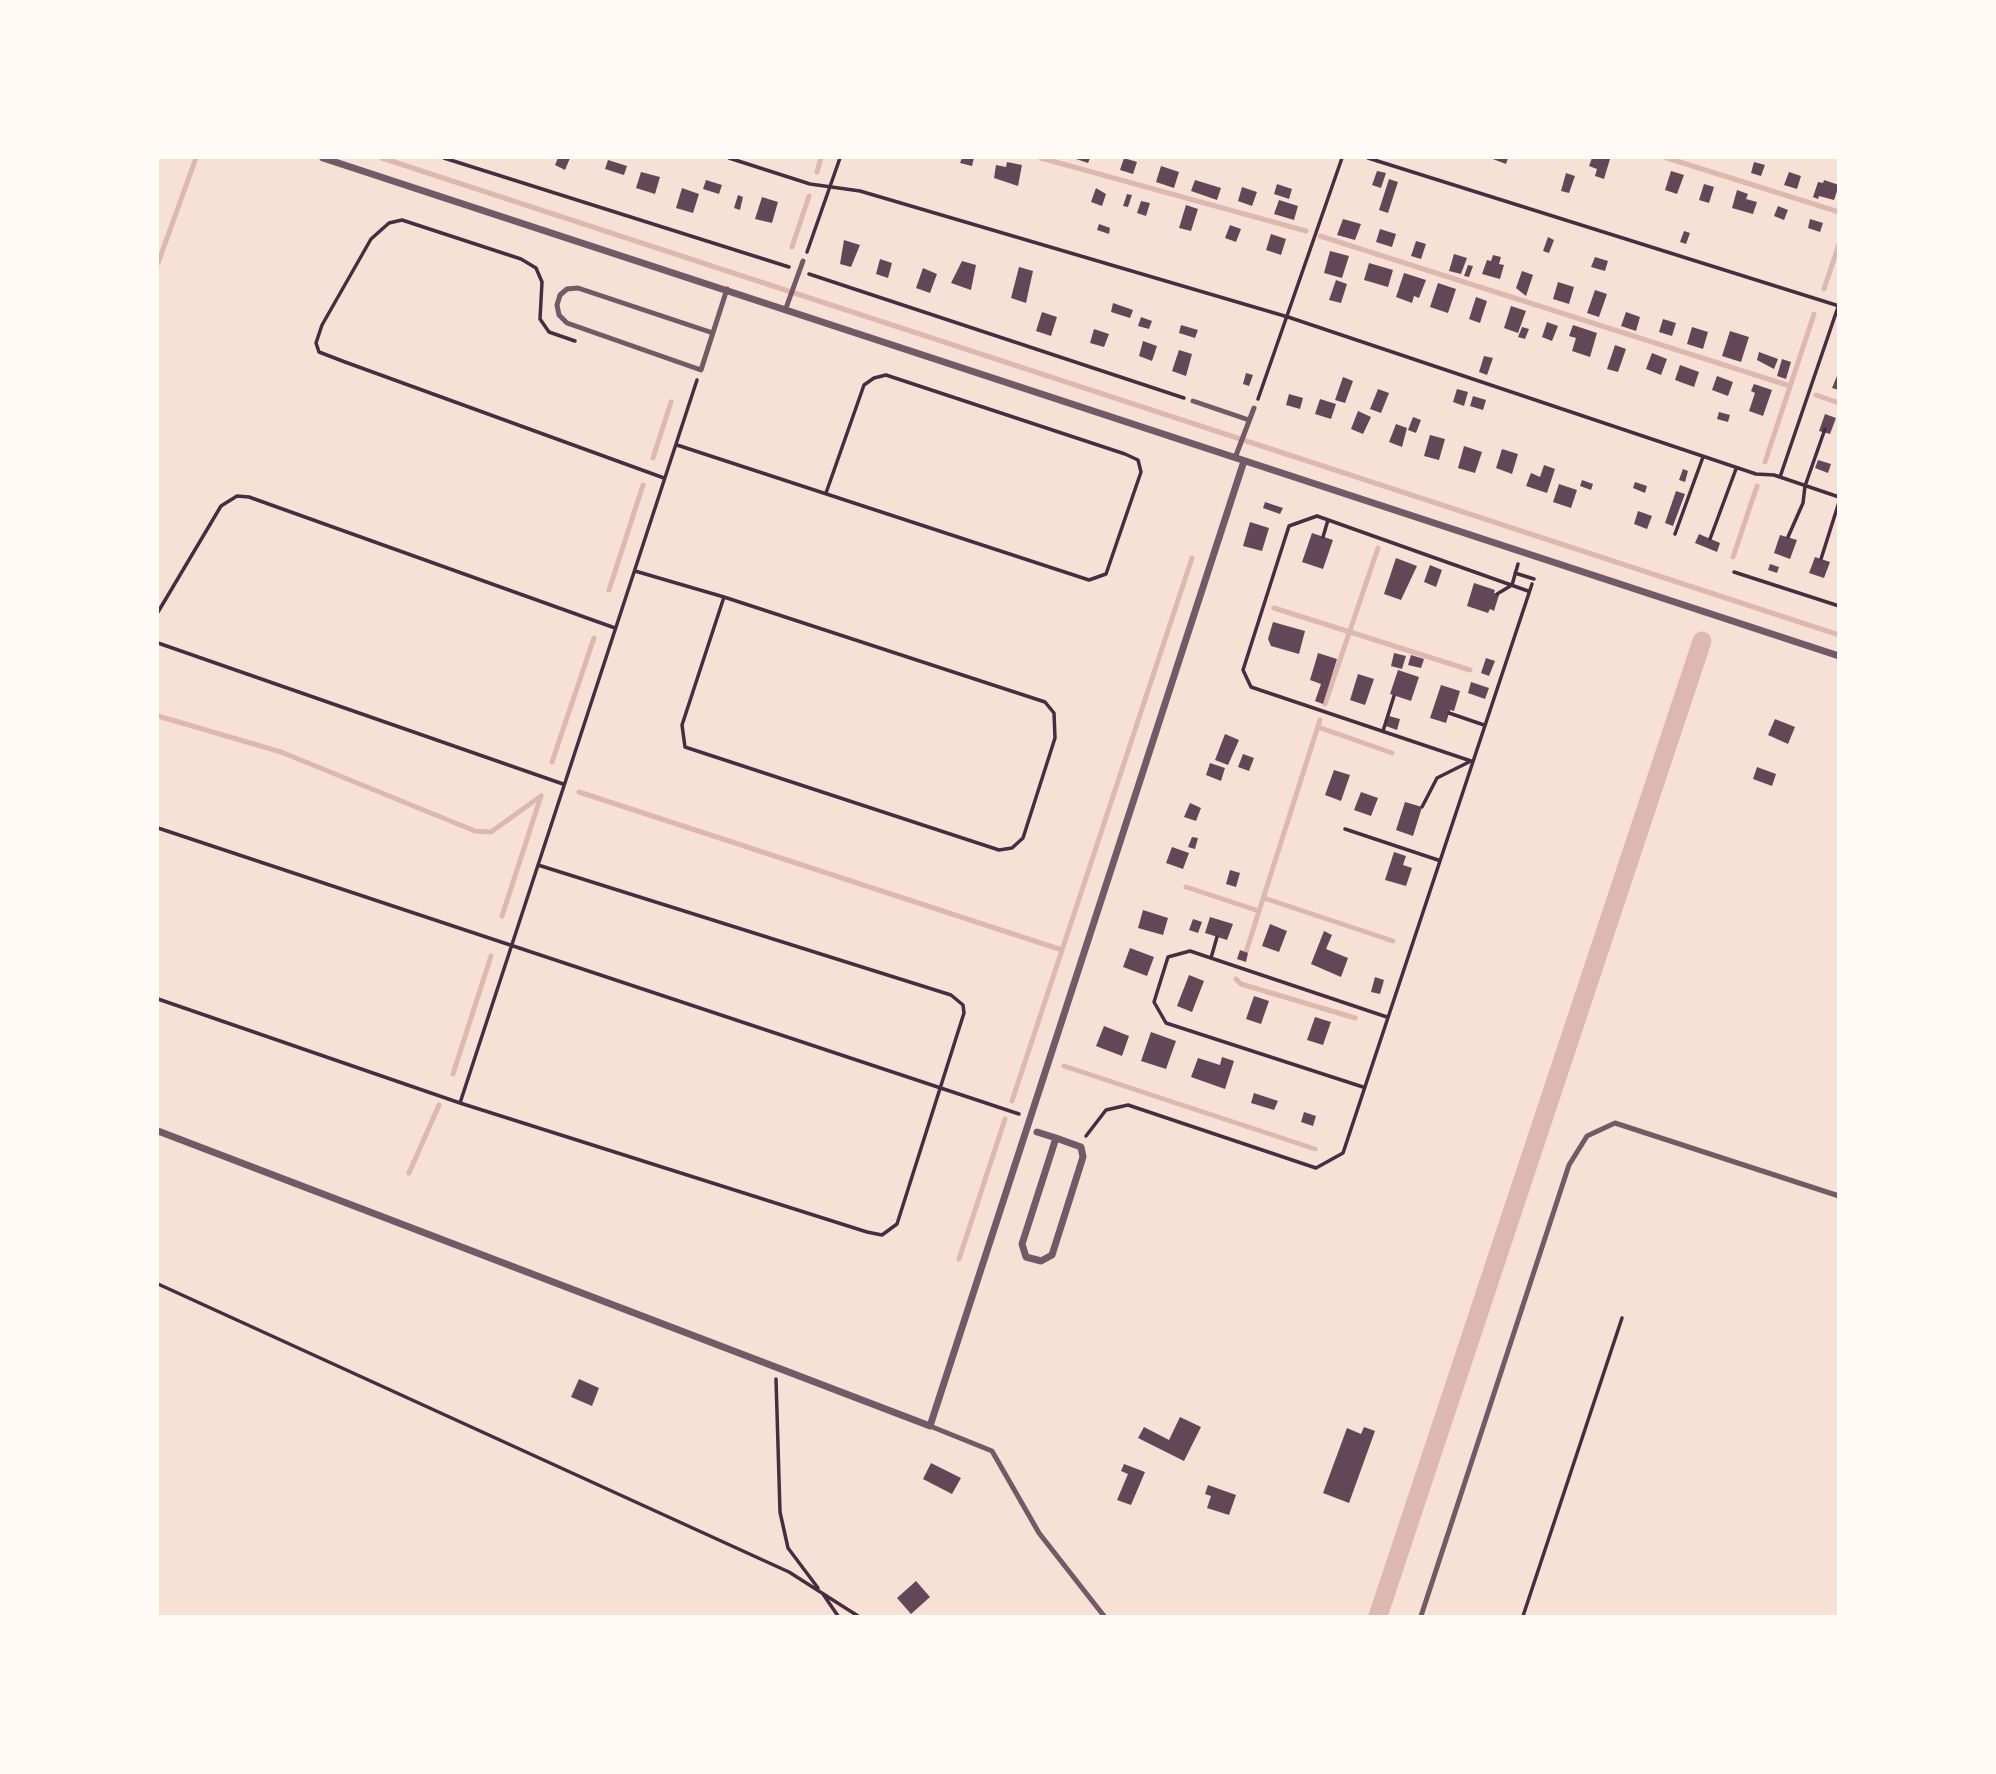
<!DOCTYPE html>
<html>
<head>
<meta charset="utf-8">
<style>
  body { margin:0 }
  #map { position:relative; width:1996px; height:1774px; overflow:hidden; background:#f7e1d7; font-family:Quicksand,sans-serif }
  canvas { display:block }
  .frame { position:absolute; inset:0; border:159px solid #fffaf5; pointer-events:none }
</style>
</head>
<body>
<div id="map">
<canvas width="1996" height="1774"></canvas>
<div class="frame"></div>
</div>
<script>
const g = document.querySelector('canvas').getContext('2d');
g.lineJoin = 'round';
function shape(rows) {
  const path = new Path2D();
  for (const r of rows) {
    path.moveTo(r[0], r[1]);
    for (let i = 2; i < r.length; i += 2) path.lineTo(r[i], r[i + 1]);
  }
  return path;
}
function trace(path, color, width, dash) {
  g.strokeStyle = color;
  g.lineWidth = width;
  g.lineCap = dash ? 'butt' : 'round';
  g.setLineDash(dash || []);
  g.stroke(path);
}
function fillPath(path, color) {
  g.fillStyle = color;
  g.fill(path, 'evenodd');
}
const stream = shape([
  [382,158,1839,635],
  [1041,158,1306,231],
  [1667,158,1839,212],
  [817,172,821,158],
  [1320,236,1790,386],
  [792,247,809,196],
  [158,263,196,158],
  [1824,289,1839,244],
  [1816,395,1839,403],
  [653,458,671,402],
  [1765,462,1814,314],
  [1733,557,1757,486],
  [609,590,643,485],
  [1274,608,1470,670],
  [1325,704,1378,548],
  [158,716,281,752,475,831,491,832,541,796],
  [1318,727,1392,753],
  [552,762,594,638],
  [579,792,1062,950],
  [1186,887,1259,911],
  [1264,898,1393,941],
  [502,916,541,796],
  [1246,952,1320,720],
  [1236,979,1241,984,1355,1018],
  [1064,1066,1315,1149],
  [453,1074,491,956],
  [1012,1101,1192,558],
  [409,1173,439,1105],
  [959,1259,1005,1119]
]);
const canal = shape([
  [1378,1616,1702,641]
]);
const building = shape([
  [558,158,570,158,565,170,555,165],
  [962,158,974,158,972,166,960,163],
  [1073,158,1090,158,1088,163],
  [1124,158,1137,162,1133,174,1120,170],
  [1490,158,1508,158,1506,164],
  [1592,158,1610,159,1604,179,1595,176,1597,169,1589,166],
  [608,160,627,166,624,175,605,169],
  [1007,162,1022,165,1018,186,994,178,996,165,1006,167],
  [1754,162,1765,165,1761,176,1751,173],
  [1161,166,1179,172,1174,188,1156,182],
  [1377,171,1386,173,1381,188,1372,185],
  [1671,171,1684,175,1677,194,1665,190],
  [641,172,660,177,655,194,636,188],
  [1789,172,1801,176,1797,189,1784,185],
  [1566,173,1575,176,1569,193,1561,191],
  [1389,179,1398,182,1388,213,1379,210],
  [706,180,722,185,719,194,703,189],
  [1195,180,1221,188,1217,200,1191,191],
  [1824,180,1839,185,1834,200,1819,196,1818,199,1813,197,1818,182,1823,183],
  [1277,184,1292,189,1289,199,1274,194],
  [1704,184,1714,187,1709,203,1699,200],
  [1242,187,1257,192,1252,206,1238,201],
  [682,188,699,194,693,213,676,208],
  [1096,188,1106,194,1102,206,1091,202],
  [1737,190,1748,194,1746,199,1757,202,1753,214,1732,208],
  [1127,194,1132,195,1128,207,1123,206],
  [738,195,743,197,740,210,734,208],
  [762,197,778,202,772,223,755,219],
  [1279,200,1298,206,1294,220,1274,214],
  [1141,201,1150,203,1146,216,1137,213],
  [1186,205,1198,209,1191,231,1179,228],
  [1778,206,1788,210,1784,220,1774,216],
  [1343,219,1361,224,1355,240,1337,235],
  [1810,219,1823,223,1820,232,1808,228],
  [1099,224,1110,228,1109,234,1097,230],
  [1230,225,1241,229,1236,242,1225,238],
  [1380,229,1396,234,1392,247,1376,242],
  [1684,231,1690,233,1686,244,1680,242],
  [1271,234,1286,239,1281,255,1266,250],
  [1548,237,1554,240,1549,253,1543,251],
  [844,240,860,245,851,267,840,264],
  [1416,241,1426,244,1421,259,1411,256],
  [1330,251,1349,256,1342,278,1324,273],
  [1454,254,1467,258,1461,274,1449,271],
  [1493,255,1501,257,1499,264,1504,265,1500,279,1482,274,1487,260,1491,261],
  [1595,257,1608,261,1605,271,1591,267],
  [880,259,892,263,888,278,876,274],
  [962,261,976,265,971,290,951,283],
  [1369,263,1393,270,1388,287,1364,280],
  [1468,265,1473,266,1469,277,1464,276],
  [1019,267,1033,271,1026,303,1011,298],
  [923,268,937,274,930,293,916,288],
  [1522,271,1533,275,1526,296,1516,288],
  [1404,273,1426,280,1419,298,1414,296,1412,303,1396,297],
  [1336,280,1347,284,1341,303,1329,300],
  [1558,282,1574,287,1569,304,1553,299],
  [1438,283,1456,289,1448,313,1430,307],
  [1595,290,1607,294,1599,317,1587,313],
  [1476,297,1487,301,1480,323,1469,319],
  [1113,303,1133,310,1130,318,1111,312],
  [1511,306,1526,311,1518,333,1504,328],
  [1042,312,1057,317,1051,336,1036,331],
  [1626,312,1640,317,1636,331,1621,326],
  [1141,317,1152,321,1149,329,1138,326],
  [1663,319,1676,323,1672,336,1659,332],
  [1547,322,1558,326,1552,341,1542,337],
  [1181,325,1198,330,1195,338,1179,333],
  [1573,325,1597,333,1590,357,1572,351,1576,338,1569,336],
  [1522,327,1529,329,1525,339,1518,337],
  [1692,327,1708,332,1703,349,1687,344],
  [1094,329,1109,334,1104,347,1090,343],
  [1730,331,1749,337,1741,362,1722,356],
  [1143,341,1157,346,1152,361,1139,356],
  [1615,345,1626,349,1618,372,1607,369],
  [1179,350,1192,354,1186,376,1172,371],
  [1759,352,1778,359,1774,369,1757,360],
  [1652,353,1667,359,1661,375,1646,369],
  [1484,356,1493,358,1487,375,1479,372],
  [1782,359,1791,362,1786,379,1777,376],
  [1680,365,1699,372,1694,387,1675,380],
  [1839,371,1839,390,1832,388],
  [1246,373,1253,375,1249,386,1243,384],
  [1717,376,1733,382,1728,396,1712,390],
  [1343,377,1353,381,1345,403,1335,400],
  [1754,384,1772,390,1763,416,1749,411,1755,393,1751,391],
  [1378,389,1389,393,1381,413,1370,409],
  [1457,389,1468,392,1464,406,1453,402],
  [1289,394,1303,398,1300,409,1286,405],
  [1473,396,1486,400,1483,410,1470,406],
  [1320,399,1336,404,1331,419,1315,414],
  [1358,411,1371,417,1363,434,1351,429],
  [1719,412,1730,415,1728,422,1717,419],
  [1825,414,1836,418,1830,434,1819,431],
  [1413,417,1421,420,1416,433,1408,430],
  [1396,424,1407,428,1402,447,1389,442],
  [1430,435,1445,439,1439,460,1424,456],
  [1464,446,1482,452,1475,473,1458,468],
  [1502,449,1518,454,1512,474,1496,468],
  [1818,460,1831,464,1828,473,1815,468],
  [1544,465,1555,469,1547,493,1526,486,1531,473,1540,477],
  [1683,469,1688,471,1685,482,1679,480],
  [1582,480,1593,484,1591,490,1580,486],
  [1635,482,1647,486,1645,493,1633,488],
  [1559,484,1577,490,1571,508,1553,502],
  [1676,491,1685,494,1673,526,1665,523],
  [1265,502,1283,508,1280,514,1263,508],
  [1638,511,1652,516,1647,529,1634,524],
  [1250,522,1269,528,1262,551,1243,546],
  [1312,533,1333,540,1323,569,1302,562],
  [1699,534,1720,543,1717,552,1695,543],
  [1780,535,1797,540,1790,559,1774,553],
  [1815,557,1830,562,1824,578,1809,573],
  [1396,558,1417,566,1401,600,1384,594],
  [1770,564,1779,567,1777,573,1768,570],
  [1430,565,1442,570,1436,587,1424,582],
  [1474,583,1495,590,1494,593,1499,595,1494,611,1490,609,1488,613,1467,606],
  [1273,622,1305,631,1299,654,1271,646,1268,639],
  [1318,653,1337,659,1323,704,1315,701,1321,684,1310,680],
  [1394,653,1406,656,1402,669,1391,666],
  [1411,655,1424,659,1421,668,1408,665],
  [1486,658,1495,661,1489,676,1481,673],
  [1398,670,1419,677,1411,701,1390,694],
  [1358,674,1374,679,1365,705,1350,700],
  [1471,682,1489,688,1485,699,1468,693],
  [1441,685,1460,691,1454,711,1450,710,1446,723,1430,718],
  [1389,716,1400,719,1397,730,1386,726],
  [1775,719,1795,727,1788,744,1768,735],
  [1225,734,1239,740,1228,765,1215,760],
  [1243,754,1254,758,1249,771,1238,767],
  [1210,763,1225,768,1221,781,1206,775],
  [1757,767,1776,774,1772,786,1753,779],
  [1334,770,1350,775,1341,801,1325,795],
  [1361,792,1378,798,1371,816,1354,810],
  [1405,802,1422,807,1413,836,1396,830],
  [1190,803,1201,808,1196,821,1184,817],
  [1192,837,1198,838,1195,849,1188,847],
  [1172,847,1189,853,1183,869,1166,863],
  [1394,852,1406,856,1403,865,1412,868,1406,886,1385,880],
  [1230,870,1240,873,1236,887,1226,884],
  [1143,910,1168,918,1163,935,1138,928],
  [1210,917,1233,924,1227,940,1205,933],
  [1193,919,1202,922,1198,933,1189,930],
  [1270,924,1287,931,1279,952,1262,946],
  [1324,931,1332,935,1326,949,1348,958,1341,977,1311,964],
  [1130,948,1154,957,1147,976,1123,967],
  [1240,950,1248,953,1246,962,1237,959],
  [1189,975,1204,981,1192,1012,1177,1006],
  [1375,977,1384,980,1380,994,1371,992],
  [1254,996,1269,1001,1261,1024,1246,1019],
  [1315,1017,1331,1022,1323,1045,1307,1040],
  [1104,1026,1129,1036,1122,1056,1096,1046],
  [1151,1032,1176,1041,1166,1069,1141,1061],
  [1222,1057,1234,1061,1225,1089,1191,1077,1198,1058,1220,1065],
  [1254,1093,1278,1101,1274,1110,1251,1103],
  [1304,1112,1316,1116,1313,1126,1301,1122],
  [579,1379,599,1388,592,1406,571,1397],
  [1180,1417,1201,1427,1184,1461,1138,1438,1144,1427,1169,1440],
  [1364,1427,1375,1431,1349,1503,1323,1493,1347,1428,1361,1434],
  [931,1463,961,1478,952,1494,923,1479],
  [1124,1464,1145,1472,1131,1505,1117,1500,1128,1474,1121,1471],
  [1208,1485,1236,1495,1229,1515,1207,1508,1211,1496,1205,1494],
  [916,1581,930,1597,911,1614,897,1598]
]);
const path = shape([
  [444,158,789,267],
  [729,158,810,184,860,191,1288,317,1756,474,1774,475,1839,497],
  [1368,158,1839,306],
  [807,252,840,158],
  [809,274,1184,398],
  [575,341,549,332,540,319,542,282,536,268,521,259,402,220,389,223,371,239,322,325,316,343,319,352,345,362,664,478],
  [1258,399,1342,158],
  [677,445,1089,580,1106,574,1141,472,1138,460,1125,454,886,375,874,378,864,385,826,493],
  [1780,477,1838,307],
  [1675,534,1703,457],
  [1323,537,1328,520],
  [1788,537,1803,503,1805,486,1825,429],
  [1710,539,1736,469],
  [1821,559,1839,502],
  [635,571,724,597,1045,702,1054,713,1055,738,1023,838,1012,848,999,850,685,747,682,725,724,597],
  [1734,572,1839,606],
  [1515,573,1534,579],
  [1497,594,1512,585,1518,564],
  [158,612,221,506,237,496,249,497,615,628],
  [158,643,563,784],
  [1449,713,1484,725],
  [1383,731,1394,696],
  [1471,761,1251,687,1243,670,1289,526,1317,516,1528,591],
  [1422,807,1437,778,1469,762],
  [158,828,1019,1114],
  [1345,829,1438,860],
  [1211,958,1217,937],
  [158,999,460,1103,867,1232,882,1235,897,1224,964,1013,963,1005,951,995,538,865],
  [1363,1087,1166,1023,1154,1002,1168,957,1190,951,1387,1017],
  [460,1103,697,380],
  [1086,1136,1106,1110,1128,1105,1316,1168,1343,1153,1532,584],
  [158,1284,789,1572,858,1616],
  [776,1379,780,1512,788,1548,818,1588],
  [823,1594,838,1616],
  [1523,1616,1622,1318]
]);
const service = shape([
  [786,308,803,261],
  [713,333,578,288,567,289,560,295,557,305,559,315,567,323,701,370,727,289],
  [1193,401,1249,420],
  [1235,458,1254,408],
  [930,1426,992,1451,1039,1533,1104,1616],
  [1421,1616,1569,1165,1587,1136,1615,1123,1839,1196]
]);
const minor = shape([
  [323,158,1839,656],
  [158,1131,930,1426,1244,461],
  [1037,1132,1056,1138,1081,1147,1083,1157,1052,1255,1041,1261,1026,1257,1022,1244,1056,1138]
]);
trace(stream, '#dcb8b0', 5);
trace(canal, '#dcb8b0', 19);
fillPath(building, '#644757');
trace(path, '#4a2c40', 3.5);
trace(service, '#755966', 5);
trace(minor, '#755966', 7);
</script>
</body>
</html>
